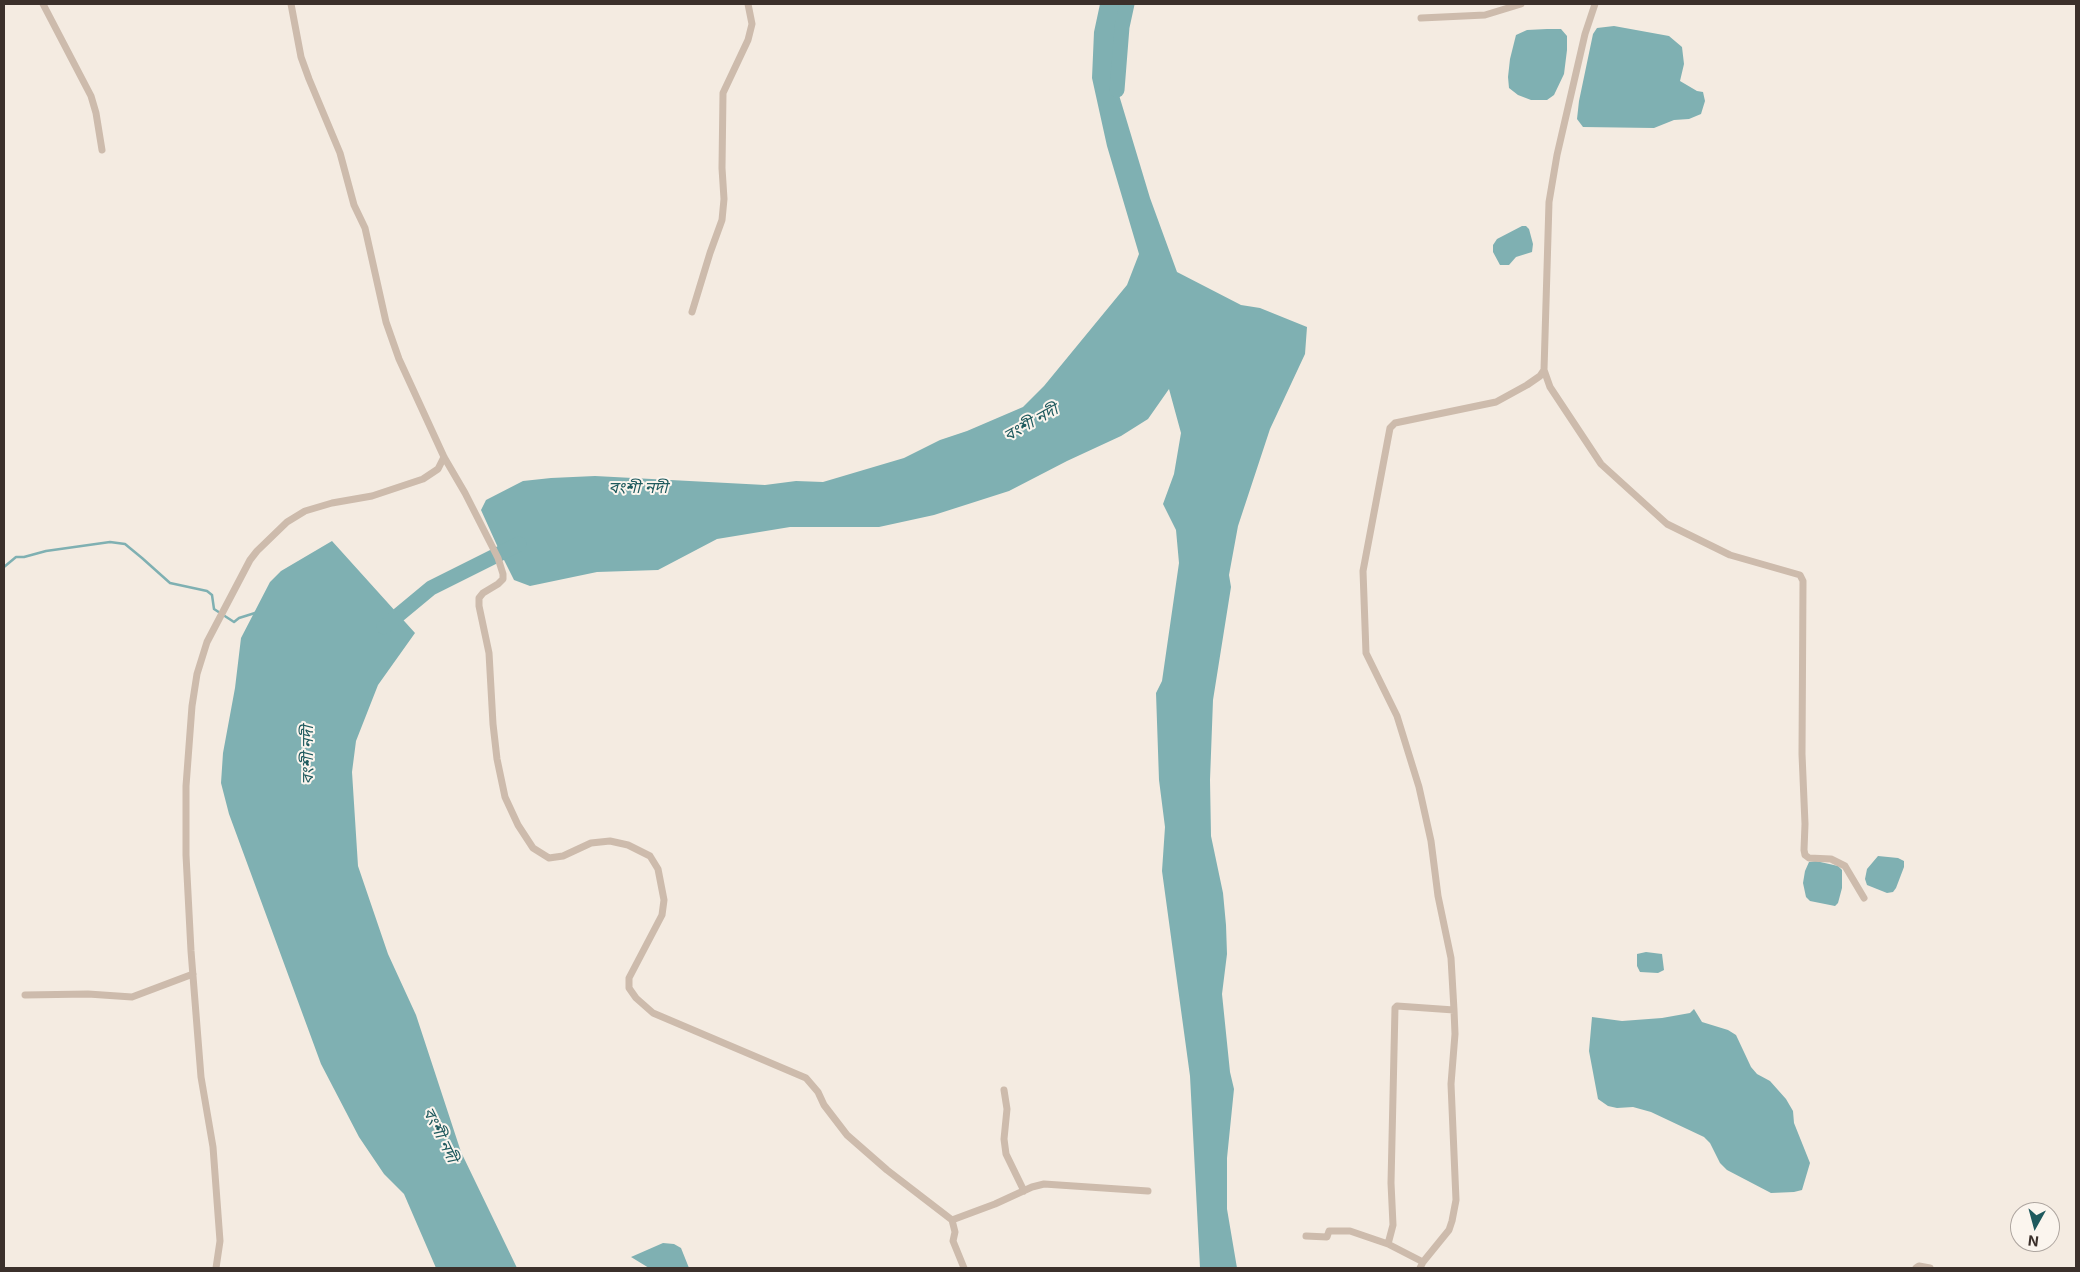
<!DOCTYPE html>
<html>
<head>
<meta charset="utf-8">
<style>
  body { margin:0 }
  #map { position:relative; width:2080px; height:1272px; overflow:hidden; background:#f4ebe1; font-family:Inter,sans-serif }
  canvas { display:block }
  .frame { position:absolute; inset:0; border:5px solid #3b302b; pointer-events:none }
  .north { position:absolute; left:2010px; top:1202px; width:50px; height:50px; box-sizing:border-box; background:#fbf5ee; border:1px solid #aea6a0; border-radius:50%; rotate:187deg; font-size:14px; font-weight:700; line-height:20px; text-align:center; color:#3b302b }
  .north::after { content:''; display:block; margin:auto; width:18px; height:22px; background:#1f5a5e; clip-path:polygon(50% 0,100% 100%,50% 72%,0 100%) }
</style>
</head>
<body>
<div id="map">
<canvas width="2080" height="1272"></canvas>
<div class="frame"></div>
<div class="north">N</div>
</div>
<script>
const g = document.querySelector('canvas').getContext('2d');
g.lineJoin = 'round';
function fillPath(path, color) {
  g.fillStyle = color;
  g.fill(path, 'evenodd');
}
function shape(rows) {
  const path = new Path2D();
  for (const r of rows) {
    path.moveTo(r[0], r[1]);
    for (let i = 2; i < r.length; i += 2) path.lineTo(r[i], r[i + 1]);
  }
  return path;
}
function trace(path, color, width, dash) {
  g.strokeStyle = color;
  g.lineWidth = width;
  g.lineCap = dash ? 'butt' : 'round';
  g.setLineDash(dash || []);
  g.stroke(path);
}
function label(font, color, halo, rows, align = 'center') {
  g.font = font + ' Inter,"Noto Sans Bengali",sans-serif';
  g.lineWidth = 4;
  g.setLineDash([]);
  g.textBaseline = 'middle';
  g.strokeStyle = halo;
  g.fillStyle = color;
  for (const [text, x, y, turn = 0] of rows) {
    g.save();
    g.translate(x, y);
    g.rotate((+turn || 0) * Math.PI / 180);
    g.textAlign = isNaN(turn) ? turn : align;
    if (halo) g.strokeText(text, 0, 0);
    g.fillText(text, 0, 0);
    g.restore();
  }
}
const water = shape([
  [1100,4,1125,4,1117,44,1119,95,1150,198,1177,272,1241,305,1260,308,1307,327,1305,354,1270,429,1238,526,1229,575,1231,587,1213,700,1210,780,1211,836,1223,893,1226,925,1227,954,1222,994,1230,1072,1234,1089,1227,1158,1227,1209,1237,1268,1200,1268,1190,1076,1162,871,1165,827,1159,780,1156,693,1162,681,1179,563,1176,530,1163,504,1174,474,1181,433,1169,389,1148,419,1121,436,1067,461,1009,491,934,515,879,527,790,527,717,539,658,570,597,572,530,586,514,580,500,552,481,510,486,500,523,481,551,478,595,476,765,485,796,481,823,482,904,458,940,440,967,431,1023,407,1044,386,1127,285,1139,254,1107,146,1092,78,1094,32],
  [1614,26,1669,36,1682,47,1684,64,1680,81,1697,91,1703,92,1705,101,1701,114,1689,119,1674,120,1654,128,1583,127,1577,119,1579,101,1593,34,1597,28],
  [1547,29,1561,29,1567,36,1567,50,1564,74,1554,95,1547,100,1531,100,1518,95,1509,88,1508,77,1510,59,1516,35,1527,30],
  [1522,226,1526,226,1529,229,1533,244,1532,252,1516,257,1509,265,1500,265,1493,252,1493,245,1497,239],
  [332,541,415,633,378,685,356,741,352,772,358,866,388,954,416,1015,461,1152,517,1268,436,1268,404,1194,384,1174,359,1137,321,1064,229,814,221,783,223,753,235,688,241,638,270,582,281,571],
  [1878,856,1898,858,1904,861,1904,867,1896,888,1893,892,1887,893,1867,885,1865,879,1867,869],
  [1816,861,1838,866,1842,870,1842,888,1838,903,1835,906,1810,901,1806,897,1803,883,1805,871,1809,862],
  [1646,952,1662,954,1664,970,1658,973,1640,972,1637,966,1637,954],
  [1694,1009,1702,1022,1728,1030,1736,1035,1751,1067,1757,1074,1770,1081,1786,1099,1793,1111,1794,1123,1810,1163,1802,1190,1794,1192,1771,1193,1727,1170,1720,1163,1710,1143,1704,1137,1651,1112,1633,1107,1617,1108,1608,1106,1598,1099,1589,1051,1592,1017,1622,1021,1662,1018,1690,1013],
  [663,1243,674,1244,681,1248,689,1268,649,1268,631,1257]
]);
const stream = shape([
  [4,567,16,557,24,557,46,551,110,542,125,544,142,558,170,583,207,591,212,595,214,609,234,622,239,618,255,613]
]);
const river = shape([
  [1117,90,1122,27,1127,4],
  [384,627,431,588,519,544]
]);
const street = shape([
  [43,4,91,96,96,113,102,150],
  [291,4,301,57,309,79,340,153,354,205,365,228,386,322,399,359,444,457,465,493,498,558,503,574,503,579,498,584,483,593,479,598,479,606,489,653,493,724,497,759,505,797,518,825,533,848,549,858,563,856,591,843,610,841,628,845,650,856,658,869,664,900,662,915,629,978,629,988,636,998,653,1013,806,1078,818,1092,824,1105,847,1135,887,1170,952,1220,955,1232,953,1241,964,1268],
  [1421,18,1485,15,1521,4],
  [692,312,710,253,722,220,724,199,722,168,723,93,748,40,752,24,748,4],
  [1544,370,1550,387,1601,464,1667,524,1730,555,1800,575,1803,581,1802,754,1805,824,1804,850,1805,855,1809,858,1831,859,1845,866,1864,898],
  [25,995,88,994,132,997,193,974],
  [1004,1090,1007,1109,1004,1139,1006,1154,1024,1191],
  [952,1220,995,1204,1032,1187,1044,1184,1148,1191],
  [1306,1236,1327,1237,1329,1231,1350,1231,1388,1244,1393,1225,1391,1183,1395,1008,1397,1006,1454,1010,1451,958,1438,896,1431,841,1419,787,1397,716,1366,653,1363,571,1390,428,1395,423,1496,402,1527,385,1540,376,1544,370,1549,202,1557,155,1585,34,1595,4],
  [1388,1244,1423,1262,1420,1268],
  [1423,1262,1449,1230,1452,1221,1456,1200,1451,1084,1455,1034,1454,1010],
  [216,1268,220,1241,213,1147,201,1077,191,951,186,855,186,786,192,706,197,674,207,642,250,560,257,551,287,522,305,511,332,503,372,496,423,479,438,469,444,457],
  [1916,1268,1919,1266,1930,1268]
]);
const waterNames = [
  ["বংশী নদী",1031,423,-29],
  ["বংশী নদী",638,488],
  ["বংশী নদী",308,755,-90],
  ["বংশী নদী",440,1135,64]
];
fillPath(water, '#7fb0b2');
trace(stream, '#7fb0b2', 2.5);
trace(river, '#7fb0b2', 15);
trace(street, '#cdbbac', 7);
label('italic 16px', '#1f5a5e', '#fbf5ee', waterNames);
</script>
</body>
</html>
